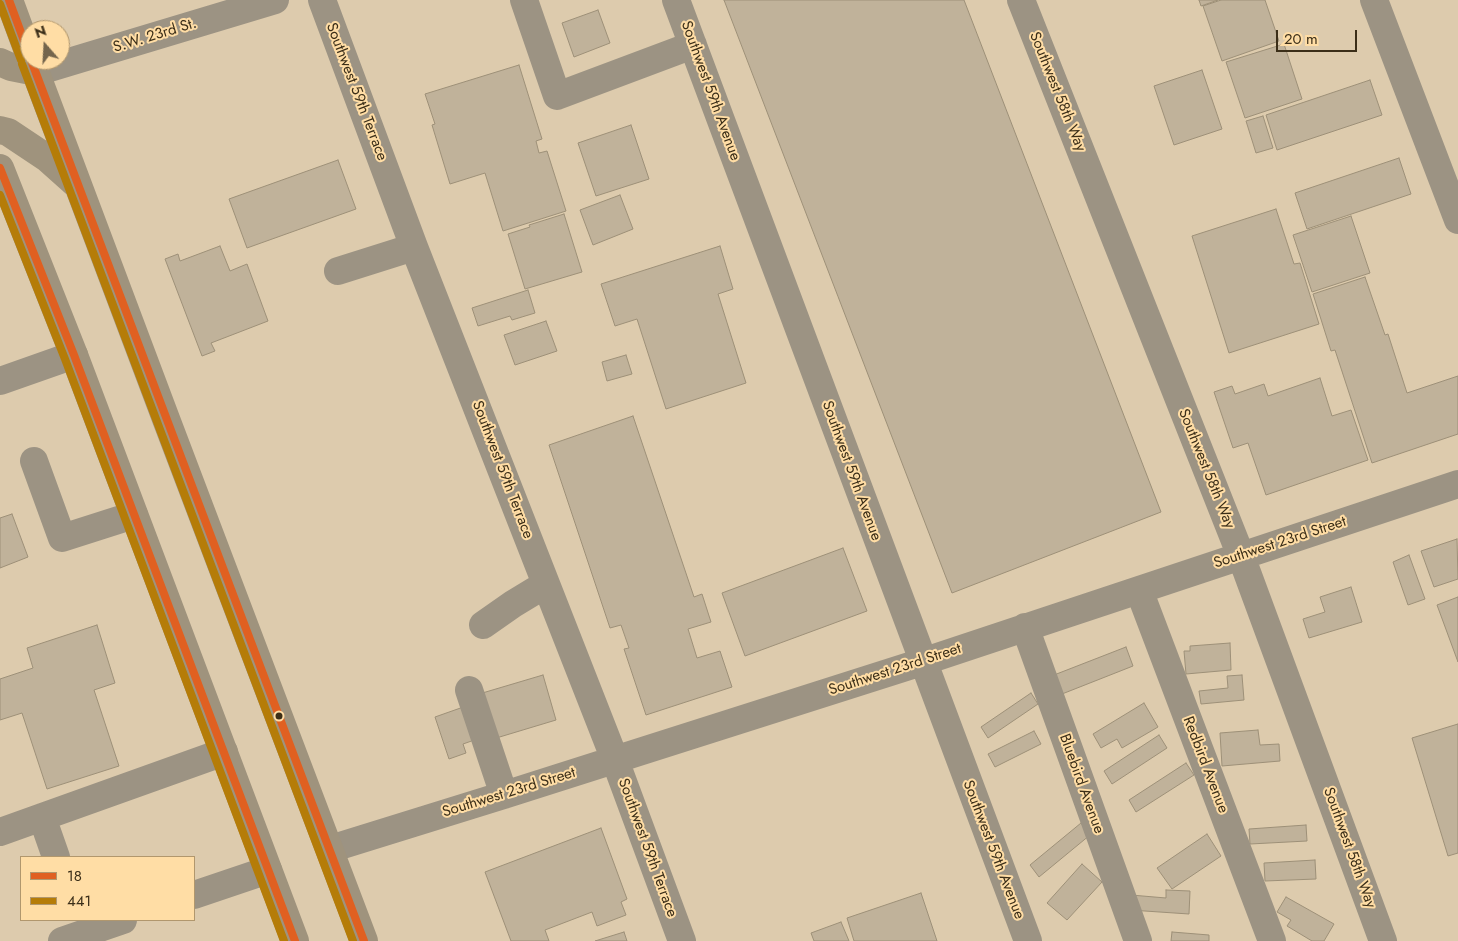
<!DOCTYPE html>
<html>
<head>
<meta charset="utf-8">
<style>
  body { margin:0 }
  #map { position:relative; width:1458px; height:941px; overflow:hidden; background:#ddcbad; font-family:Jost,sans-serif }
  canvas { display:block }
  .legend { position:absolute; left:20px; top:856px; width:175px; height:65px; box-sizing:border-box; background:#ffdda5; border:1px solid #b1976d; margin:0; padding:6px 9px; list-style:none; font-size:15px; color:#3b2e18 }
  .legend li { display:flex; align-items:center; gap:10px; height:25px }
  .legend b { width:25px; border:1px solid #b1976d }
  .north { position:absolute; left:20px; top:20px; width:50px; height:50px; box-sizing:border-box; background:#ffdda5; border:1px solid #b1976d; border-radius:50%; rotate:341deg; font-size:14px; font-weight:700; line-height:20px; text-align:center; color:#3b2e18 }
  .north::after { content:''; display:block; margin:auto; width:18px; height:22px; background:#74654c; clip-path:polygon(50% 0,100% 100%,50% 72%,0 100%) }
  .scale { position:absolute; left:1276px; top:30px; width:81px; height:22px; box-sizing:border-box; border:2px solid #3b2e18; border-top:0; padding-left:6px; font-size:15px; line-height:18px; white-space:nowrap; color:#3b2e18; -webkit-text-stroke:4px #ffdda5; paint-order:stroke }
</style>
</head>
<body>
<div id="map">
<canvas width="1458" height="941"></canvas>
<ul class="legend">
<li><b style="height:6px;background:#e06021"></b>18</li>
<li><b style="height:6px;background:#b57c08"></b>441</li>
</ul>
<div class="north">N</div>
<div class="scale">20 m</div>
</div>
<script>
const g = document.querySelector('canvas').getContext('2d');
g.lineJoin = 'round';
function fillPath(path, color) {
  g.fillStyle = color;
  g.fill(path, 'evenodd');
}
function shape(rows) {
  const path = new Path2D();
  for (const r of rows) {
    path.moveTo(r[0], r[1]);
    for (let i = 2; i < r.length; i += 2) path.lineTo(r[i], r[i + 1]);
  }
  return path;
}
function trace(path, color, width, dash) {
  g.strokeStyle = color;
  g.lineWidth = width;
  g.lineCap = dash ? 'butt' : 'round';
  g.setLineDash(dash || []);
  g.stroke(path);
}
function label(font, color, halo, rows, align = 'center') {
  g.font = font + ' Jost,sans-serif';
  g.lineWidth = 4;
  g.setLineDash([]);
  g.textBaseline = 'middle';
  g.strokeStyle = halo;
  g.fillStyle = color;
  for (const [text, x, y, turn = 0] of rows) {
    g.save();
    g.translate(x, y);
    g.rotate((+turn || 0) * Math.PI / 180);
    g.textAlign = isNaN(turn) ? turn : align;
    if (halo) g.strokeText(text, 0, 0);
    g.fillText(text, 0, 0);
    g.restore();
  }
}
const building = shape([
  [724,0,964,0,1161,512,952,593,724,0],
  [1199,0,1218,0,1201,6,1199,0],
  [1221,0,1265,0,1279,41,1222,61,1203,6,1221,0],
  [598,10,610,43,574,57,562,23,598,10],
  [1284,44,1302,99,1245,118,1226,62,1284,44],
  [519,65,542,139,536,141,539,153,547,151,566,211,503,231,485,173,450,184,432,125,435,124,425,94,519,65],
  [1202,70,1222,129,1174,145,1154,86,1202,70],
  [1370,80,1382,115,1277,150,1266,115,1370,80],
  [1263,116,1273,148,1256,153,1246,121,1263,116],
  [631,125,649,179,596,196,578,143,631,125],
  [1399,158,1411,194,1307,229,1295,193,1399,158],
  [338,160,356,209,247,248,229,199,338,160],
  [620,195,633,229,593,245,580,210,620,195],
  [1276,209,1294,264,1300,263,1319,324,1229,353,1192,236,1276,209],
  [564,214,582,272,525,289,508,234,530,227,529,225,564,214],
  [1351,216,1370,273,1312,292,1293,235,1351,216],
  [220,246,230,271,247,264,268,321,211,343,215,351,202,356,165,259,178,254,180,261,220,246],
  [720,246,733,289,718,294,746,383,666,409,637,319,615,326,601,284,720,246],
  [1365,277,1385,335,1388,334,1407,393,1458,376,1458,434,1372,463,1335,350,1331,351,1313,294,1365,277],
  [528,290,535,313,512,320,510,316,478,326,472,308,528,290],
  [546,321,557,351,515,365,504,335,546,321],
  [626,355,632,374,607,381,602,362,626,355],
  [1320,378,1332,416,1351,410,1368,460,1266,495,1248,443,1233,448,1214,392,1232,386,1235,394,1264,384,1268,396,1320,378],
  [633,416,694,597,702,594,711,622,688,629,697,658,720,651,732,687,646,715,624,649,629,648,621,625,610,628,549,445,633,416],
  [12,514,28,557,0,568,0,518,12,514],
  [1457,539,1458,579,1434,587,1421,551,1457,539],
  [843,548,867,611,745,656,722,593,843,548],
  [1409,555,1425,599,1408,605,1393,562,1409,555],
  [1351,587,1362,622,1309,638,1303,619,1325,612,1320,597,1351,587],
  [1458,597,1458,662,1437,605,1458,597],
  [97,625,115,683,94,690,119,766,47,789,22,713,0,720,0,679,33,668,27,648,97,625],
  [1230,643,1231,670,1186,674,1184,651,1190,651,1190,646,1230,643],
  [1126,647,1133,666,1062,694,1054,675,1126,647],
  [543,675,556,720,493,739,479,694,543,675],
  [1242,675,1244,700,1201,704,1199,691,1228,688,1227,676,1242,675],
  [1031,693,1038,704,988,738,981,727,1031,693],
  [1144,703,1158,727,1122,748,1117,739,1101,748,1093,734,1144,703],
  [469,705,480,738,463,744,466,753,449,759,435,717,469,705],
  [1458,724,1458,853,1448,856,1412,738,1458,724],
  [1258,730,1260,745,1279,744,1280,761,1222,766,1220,733,1258,730],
  [1034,731,1041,744,995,767,988,754,1034,731],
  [1159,735,1167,748,1112,784,1104,771,1159,735],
  [1186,763,1194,775,1136,812,1129,800,1186,763],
  [1081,823,1090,835,1039,877,1030,865,1081,823],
  [1306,825,1307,841,1250,844,1249,829,1306,825],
  [601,828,627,899,621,902,626,915,597,926,592,912,545,930,549,941,511,941,485,872,601,828],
  [1207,834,1221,856,1172,889,1157,868,1207,834],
  [1315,860,1316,879,1265,881,1264,863,1315,860],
  [1082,864,1102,882,1067,920,1047,903,1082,864],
  [1166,890,1190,891,1189,914,1130,910,1131,895,1166,898,1166,890],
  [921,893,937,941,854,941,847,918,921,893],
  [1286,897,1334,924,1324,941,1312,941,1287,926,1291,920,1277,912,1286,897],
  [841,922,849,941,814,941,811,933,841,922],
  [624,932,627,941,595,941,624,932],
  [1172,932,1209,935,1209,941,1171,941,1172,932]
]);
const minor = shape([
  [322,0,414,247,615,760,682,941],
  [524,0,557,96,693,45],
  [676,0,1028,941],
  [1021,0,1241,556,1383,941],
  [1374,0,1458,220],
  [36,72,275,0],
  [338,271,414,247],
  [0,381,74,355],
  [34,461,62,538,134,515],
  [1139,590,1272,941],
  [483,625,513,604,546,584],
  [1025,627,1138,941],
  [469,690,504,795],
  [42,817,56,857],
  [0,832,224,752],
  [330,849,504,795,922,662,1458,484],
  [194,895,268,870],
  [62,941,123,920]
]);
const major = shape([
  [9,0,30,57],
  [31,60,166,419,364,941],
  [0,62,11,67,36,72],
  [0,130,8,132,47,158,75,183],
  [0,168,74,355,295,941]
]);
const bus1 = shape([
  [9,0,30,57],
  [31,60,364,941],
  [0,168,74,355,295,941]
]);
const bus2 = shape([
  [0,4,21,60],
  [22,64,353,941],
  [0,195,65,359,284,941]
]);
const markers = [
  [279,716,4.5,"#3b2e18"]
];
const streetNames = [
  ["S.W. 23rd St.",155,36,-17],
  ["Southwest 59th Avenue",710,91,70],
  ["Southwest 59th Terrace",356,92,69],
  ["Southwest 58th Way",1057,92,68],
  ["Southwest 58th Way",1206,469,68],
  ["Southwest 59th Terrace",502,470,69],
  ["Southwest 59th Avenue",851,471,70],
  ["Southwest 23rd Street",1280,543,-18],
  ["Southwest 23rd Street",895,670,-18],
  ["Redbird Avenue",1205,765,69],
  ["Bluebird Avenue",1081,784,70],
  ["Southwest 23rd Street",509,793,-17],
  ["Southwest 59th Terrace",647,848,70],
  ["Southwest 58th Way",1349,848,70],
  ["Southwest 59th Avenue",993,850,69]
];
fillPath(building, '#c0b29a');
trace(building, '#9d9078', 1);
trace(minor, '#9c9383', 28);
trace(major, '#9f937d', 28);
trace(bus1, '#e06021', 8);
trace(bus2, '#b57c08', 8);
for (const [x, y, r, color] of markers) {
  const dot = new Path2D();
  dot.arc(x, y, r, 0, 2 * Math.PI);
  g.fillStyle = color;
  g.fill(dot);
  trace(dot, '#ffdda5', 2);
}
label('15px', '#3b2e18', '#ffdda5', streetNames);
</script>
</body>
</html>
